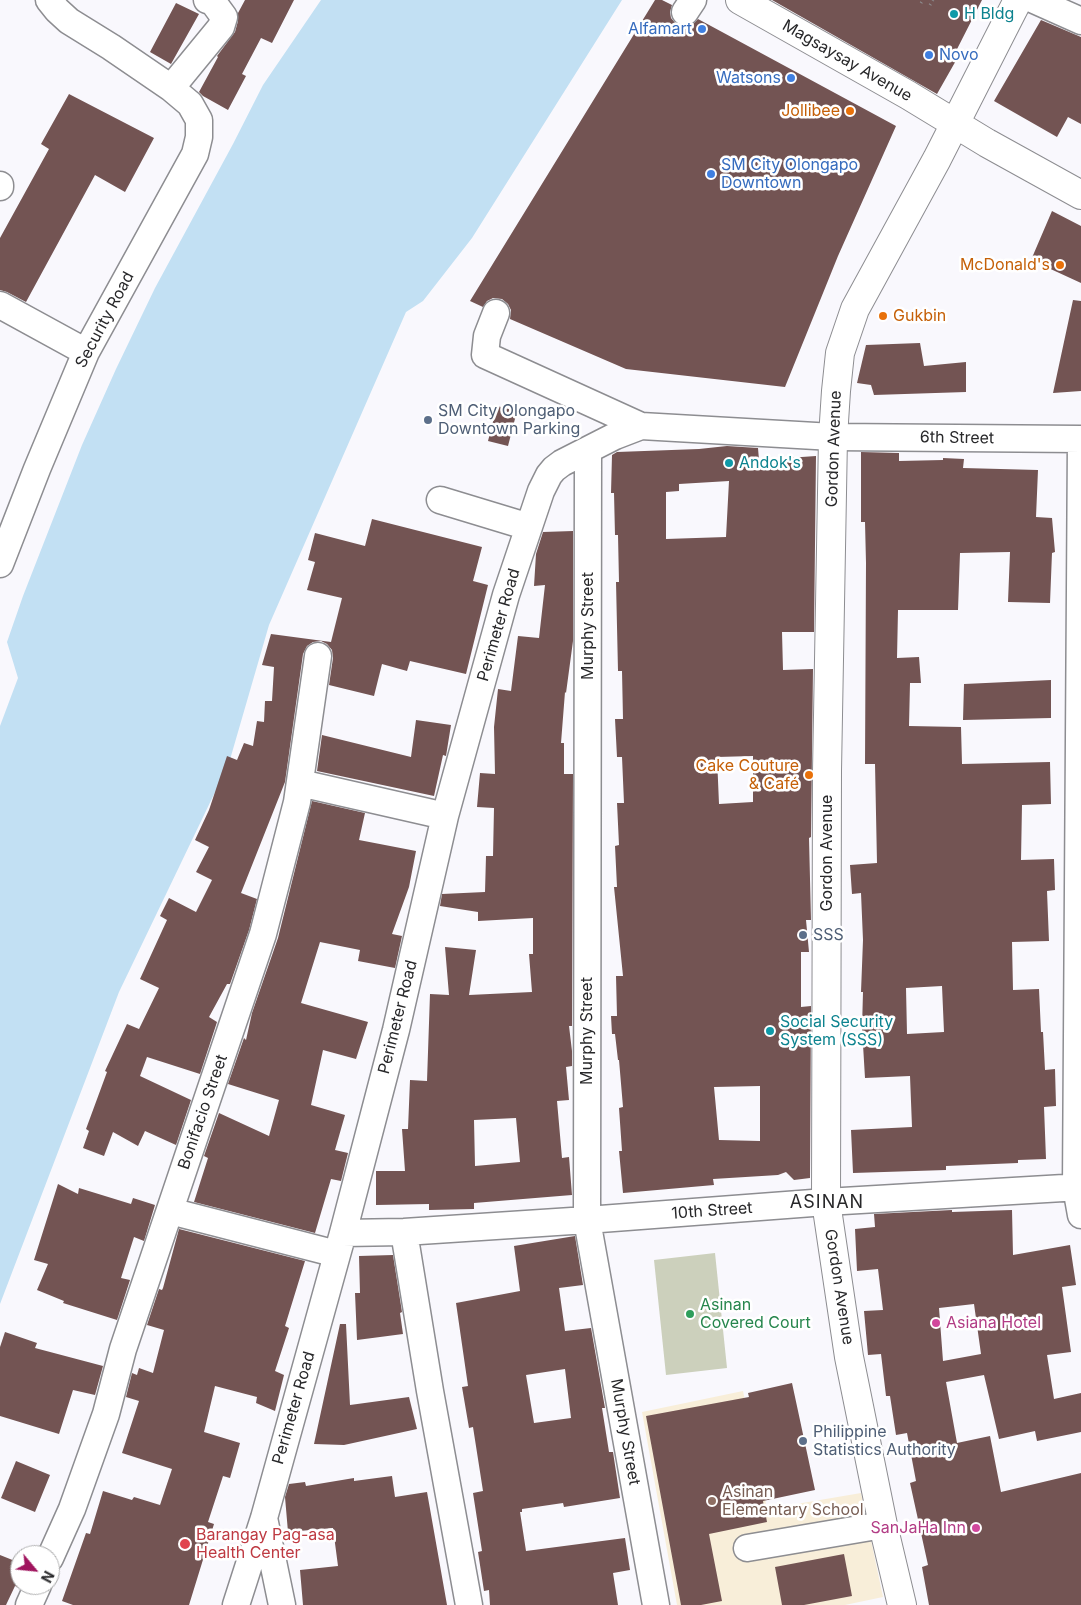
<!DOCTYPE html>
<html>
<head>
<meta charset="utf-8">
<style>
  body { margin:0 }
  #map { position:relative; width:1081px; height:1605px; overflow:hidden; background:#f9f8fd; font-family:Inter,sans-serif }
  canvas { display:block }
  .north { position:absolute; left:10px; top:1545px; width:50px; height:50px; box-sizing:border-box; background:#fff; border:1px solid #a9a9aa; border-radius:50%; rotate:118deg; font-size:14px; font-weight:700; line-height:20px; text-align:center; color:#28282a }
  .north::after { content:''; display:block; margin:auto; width:18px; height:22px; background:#a0145e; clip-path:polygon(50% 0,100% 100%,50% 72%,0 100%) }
</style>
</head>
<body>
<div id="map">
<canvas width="1081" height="1605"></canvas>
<div class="north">N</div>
</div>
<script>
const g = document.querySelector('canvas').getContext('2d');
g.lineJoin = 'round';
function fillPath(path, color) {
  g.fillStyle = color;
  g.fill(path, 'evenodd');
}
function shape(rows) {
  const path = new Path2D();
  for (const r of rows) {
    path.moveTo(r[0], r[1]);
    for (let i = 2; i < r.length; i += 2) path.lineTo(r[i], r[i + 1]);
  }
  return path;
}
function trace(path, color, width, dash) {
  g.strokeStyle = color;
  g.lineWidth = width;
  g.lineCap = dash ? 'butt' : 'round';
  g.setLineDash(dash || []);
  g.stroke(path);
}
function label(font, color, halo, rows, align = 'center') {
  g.font = font + ' Inter,sans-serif';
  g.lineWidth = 5;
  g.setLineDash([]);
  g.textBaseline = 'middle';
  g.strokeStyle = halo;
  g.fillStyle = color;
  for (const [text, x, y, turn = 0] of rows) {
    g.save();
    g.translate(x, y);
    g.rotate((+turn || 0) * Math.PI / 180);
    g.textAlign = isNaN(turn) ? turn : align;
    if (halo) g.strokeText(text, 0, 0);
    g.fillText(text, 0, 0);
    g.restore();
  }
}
const education = shape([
  [743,1391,767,1509,861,1493,883,1597,845,1605,677,1605,642,1412]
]);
const green = shape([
  [715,1253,727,1368,666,1375,654,1260]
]);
const water = shape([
  [321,0,622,0,472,238,423,301,406,312,269,625,229,763,119,992,0,1304,0,726,18,678,7,642,23,596,82,445,116,369,155,288,233,144,263,85]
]);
const building = shape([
  [245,0,294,0,272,43,261,38,242,74,246,76,228,110,203,96,199,92,218,57,217,56,235,32,238,21,238,13],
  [655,0,662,0,672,5,670,12,671,18,677,25,685,27,691,26,698,19,896,126,838,256,785,387,626,369,510,319,511,310,508,304,502,299,493,298,487,301,483,307,470,301],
  [772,0,982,0,954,55,958,57,937,94],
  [176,3,199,14,171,64,150,52],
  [1041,20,1081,37,1081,124,1068,117,1057,137,994,101],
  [69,94,154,138,125,192,95,175,26,302,7,292,0,290,0,238,49,149,41,144],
  [1052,211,1081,226,1081,283,1031,260],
  [1073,300,1081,301,1081,391,1053,393],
  [920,343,924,366,966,362,966,392,874,395,871,385,857,383,866,345],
  [497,406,517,411,508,446,488,441],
  [727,446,758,448,759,460,816,456,814,632,782,632,783,670,813,669,811,837,809,838,811,920,806,920,809,952,801,952,801,1007,811,1006,810,1178,794,1180,786,1172,778,1175,713,1179,714,1185,623,1193,619,1151,622,1151,619,1108,623,1107,619,1060,618,1060,615,1034,612,1034,611,1016,617,1016,616,976,623,976,614,887,617,887,615,846,619,845,617,803,624,803,622,757,617,757,615,719,623,719,622,671,618,671,616,582,619,582,618,535,615,535,614,493,611,493,612,455,617,452,699,449],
  [729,481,726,537,666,539,666,492,679,491,679,484],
  [753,756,753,802,719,804,717,757],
  [760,1086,760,1141,719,1140,714,1087],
  [861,452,899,453,899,461,943,460,943,458,964,459,963,468,1038,470,1036,517,1052,518,1055,552,1052,553,1050,603,1008,602,1010,552,960,553,958,610,898,610,897,658,919,657,921,683,910,683,909,726,961,727,962,764,1050,762,1051,804,1022,805,1021,860,1054,859,1055,890,1047,891,1049,941,1012,942,1013,990,1039,989,1041,1032,1043,1032,1045,1070,1055,1069,1056,1106,1044,1107,1046,1159,1018,1160,1018,1163,946,1166,946,1170,853,1173,851,1130,912,1127,910,1076,865,1078,862,1028,863,992,861,992,863,940,861,893,852,894,850,865,877,863,875,764,865,764,866,563,865,522,861,522],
  [942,986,944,1032,907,1034,906,988],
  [372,519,482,547,473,581,488,585,466,674,410,661,407,671,382,664,374,696,329,685,333,658,332,650,327,644,321,641,313,642,307,646,303,654,285,782,241,893,257,899,249,930,230,984,227,984,209,1017,217,1022,200,1074,147,1057,140,1076,191,1100,176,1145,145,1131,138,1146,113,1132,104,1156,83,1148,89,1131,86,1129,107,1072,105,1071,127,1024,139,1029,159,988,140,979,167,920,160,916,169,898,196,912,212,880,196,872,209,847,195,840,209,810,227,756,237,760,244,743,253,746,257,721,264,722,265,701,272,701,274,667,262,665,271,634,331,642,342,598,307,590,315,562,308,560,315,533,365,546],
  [573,531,573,641,566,693,565,692,561,743,564,743,564,774,573,774,572,1026,569,1026,572,1051,572,1066,566,1067,569,1100,557,1101,562,1158,569,1157,572,1195,474,1203,474,1209,429,1210,429,1204,376,1205,376,1171,405,1171,402,1129,408,1129,410,1080,427,1081,430,994,449,995,445,947,476,950,469,995,532,992,529,954,533,954,533,918,478,921,478,912,440,906,442,894,485,892,486,856,493,856,494,808,477,807,480,773,495,774,494,727,498,689,511,691,518,636,539,638,545,585,534,586,536,554,543,532],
  [516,1118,520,1162,475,1166,474,1120],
  [1051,680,1051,718,963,720,964,684],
  [416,720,451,725,446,756,443,755,434,796,317,771,322,735,411,757],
  [312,801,365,813,359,840,416,851,409,887,392,934,402,936,395,968,358,961,360,950,320,942,301,1003,368,1022,356,1059,323,1050,311,1105,345,1115,335,1150,348,1153,341,1181,331,1179,315,1233,194,1202,208,1158,204,1156,219,1113,269,1136,279,1100,228,1084,244,1038,246,1040,252,1013,278,938],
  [58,1184,78,1194,79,1188,131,1204,133,1198,155,1205,144,1241,134,1237,121,1278,130,1280,117,1320,63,1303,64,1301,37,1290,48,1264,34,1260],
  [952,1210,952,1212,1012,1210,1013,1255,1070,1245,1076,1285,1062,1287,1071,1352,1047,1355,1054,1399,1081,1393,1081,1432,1037,1441,1035,1431,999,1439,984,1375,946,1382,957,1443,990,1436,1001,1492,1081,1473,1081,1605,929,1605,922,1567,928,1565,910,1483,916,1481,907,1433,896,1435,890,1396,886,1396,881,1354,868,1355,864,1311,883,1310,878,1269,857,1271,855,1229,875,1227,874,1214],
  [974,1304,981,1354,943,1361,939,1308],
  [179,1229,305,1261,285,1326,289,1328,275,1371,284,1375,275,1411,256,1403,257,1397,215,1386,204,1432,240,1443,230,1478,223,1476,208,1522,214,1524,189,1605,73,1605,62,1601,86,1533,90,1534,103,1491,132,1500,134,1497,160,1505,172,1469,122,1453,139,1401,126,1397,132,1373,137,1375,139,1368,153,1373,164,1330,147,1325,159,1289,162,1290,163,1288],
  [575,1236,583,1285,559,1288,565,1331,591,1328,605,1408,602,1408,609,1452,613,1452,620,1498,564,1507,563,1503,522,1509,522,1512,520,1512,526,1551,625,1538,630,1570,613,1573,618,1605,490,1605,489,1590,484,1591,478,1552,482,1551,473,1493,483,1491,473,1427,469,1428,462,1387,468,1386,456,1303,520,1291,514,1246],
  [565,1369,571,1418,534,1423,526,1375],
  [393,1255,402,1312,400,1313,403,1334,357,1340,355,1293,360,1293,359,1256],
  [340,1324,346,1324,350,1405,409,1397,417,1429,344,1445,314,1444],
  [5,1332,37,1343,35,1348,103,1366,95,1395,73,1390,59,1434,0,1416,0,1347],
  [792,1383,815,1490,763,1501,767,1522,709,1534,722,1601,701,1605,681,1605,646,1416,749,1397,748,1393],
  [16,1461,50,1475,35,1512,1,1498],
  [392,1476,395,1497,427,1492,447,1605,303,1605,300,1570,338,1566,333,1528,288,1532,285,1497,289,1484,305,1482,306,1486,354,1478,354,1481],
  [844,1554,852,1596,804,1605,782,1605,775,1567],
  [0,1555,20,1563,20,1588,15,1586,6,1605,0,1605]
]);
const path = shape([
  [921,3,923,0],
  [930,5,933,0]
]);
const minor = shape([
  [1034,0,1081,21],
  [685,12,693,0],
  [171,88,221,27,224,17,213,2,207,0],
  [0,185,0,187],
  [0,305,86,352],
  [496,313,487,336,485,355,641,426,833,437,1081,439],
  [1081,439,1076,1187,1081,1215],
  [588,450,587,1220,656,1605],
  [440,500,529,527],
  [0,564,37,469,86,352,195,154,199,137,199,120,190,104,171,88,111,47,69,21,57,10,49,0],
  [300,783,445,816],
  [170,1211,337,1254],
  [404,1232,430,1391,469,1605],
  [343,1233,404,1232,587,1220,826,1202,1081,1187],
  [264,1518,282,1605],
  [747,1548,883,1525],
  [50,1558,72,1509,106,1414,123,1349,263,934,297,802,318,656],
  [29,1605,38,1585],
  [236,1605,264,1518,343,1233,396,1030,445,816,506,595,541,491,549,475,554,469,562,463,615,436,641,426]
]);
const major = shape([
  [740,0,908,95,987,143,1081,195],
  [902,1605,883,1525,849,1357,826,1202,827,771,833,437,836,391,840,353,855,309,937,159,1018,0]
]);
const markers = [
  [954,14,5,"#0f9aa8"],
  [702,29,5,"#3f7fe0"],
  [929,55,5,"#3f7fe0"],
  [791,78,5,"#3f7fe0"],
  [850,111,5,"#e8710a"],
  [711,174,5,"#3f7fe0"],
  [1060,265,5,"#e8710a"],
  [883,316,5,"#e8710a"],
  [428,420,5,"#5c6f8a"],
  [729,463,5,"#0f9aa8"],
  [809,775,5,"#e8710a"],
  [803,935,5,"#5c6f8a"],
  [770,1031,5,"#0f9aa8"],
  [690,1314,5,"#2e9e5b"],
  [936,1323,5,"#d1479c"],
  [803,1441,5,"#5c6f8a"],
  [712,1501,5,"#8d6e63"],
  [976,1528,5,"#d1479c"],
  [185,1544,6,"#e0444e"]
];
const cultureNames = [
  ["H Bldg",964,14],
  ["Andok's",739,463],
  ["Social Security",780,1022],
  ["System (SSS)",780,1040]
];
const shopNames = [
  ["Alfamart",692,29],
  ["Novo",939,55,"left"],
  ["Watsons",781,78],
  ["SM City Olongapo",721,165,"left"],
  ["Downtown",721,183,"left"]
];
const streetNames = [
  ["Magsaysay Avenue",847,61,30],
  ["Security Road",105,320,-62],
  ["6th Street",957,438,1],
  ["Gordon Avenue",834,449,-88],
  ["Perimeter Road",499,625,-74],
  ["Murphy Street",588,626,-90],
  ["Gordon Avenue",827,853,-90],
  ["Perimeter Road",398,1017,-76],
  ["Murphy Street",587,1031,-90],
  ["Bonifacio Street",203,1112,-71],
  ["10th Street",712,1211,-4],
  ["Gordon Avenue",839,1287,81],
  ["Perimeter Road",294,1408,-74],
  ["Murphy Street",625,1432,80]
];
const foodNames = [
  ["Jollibee",840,111],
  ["McDonald's",1050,265],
  ["Gukbin",893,316,"left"],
  ["Cake Couture",799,766],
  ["& Café",799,784]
];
const serviceNames = [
  ["SM City Olongapo",438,411],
  ["Downtown Parking",438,429],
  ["SSS",813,935],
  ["Philippine",813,1432],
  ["Statistics Authority",813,1450]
];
const leisureNames = [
  ["Asinan",700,1305],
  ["Covered Court",700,1323]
];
const hotelNames = [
  ["Asiana Hotel",946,1323],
  ["SanJaHa Inn",966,1528,"right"]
];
const educationNames = [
  ["Asinan",722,1492],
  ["Elementary School",722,1510]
];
const healthNames = [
  ["Barangay Pag-asa",196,1535],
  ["Health Center",196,1553]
];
const neighbourhoodNames = [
  ["ASINAN",827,1203]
];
fillPath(education, '#f8eed9');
fillPath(green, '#ccd0bc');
fillPath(water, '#c2e0f3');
fillPath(building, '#735453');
trace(minor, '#8d8d91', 29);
trace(major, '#8d8d91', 30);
trace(path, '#8f8f92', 3, [1, 4]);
trace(minor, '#fff', 26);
trace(major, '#fff', 28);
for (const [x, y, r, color] of markers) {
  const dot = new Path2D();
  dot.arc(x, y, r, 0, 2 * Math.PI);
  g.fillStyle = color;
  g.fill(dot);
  trace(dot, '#fff', 2);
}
label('16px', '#0d838f', '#fff', cultureNames, 'left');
label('16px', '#366cbe', '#fff', shopNames, 'right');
label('16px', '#28282a', '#fff', streetNames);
label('16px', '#c56008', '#fff', foodNames, 'right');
label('16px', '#4e5e75', '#fff', serviceNames, 'left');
label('16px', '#27864d', '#fff', leisureNames, 'left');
label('16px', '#b23c85', '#fff', hotelNames, 'left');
label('16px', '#785e54', '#fff', educationNames, 'left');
label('16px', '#be3a42', '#fff', healthNames, 'left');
g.letterSpacing = '1px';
label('18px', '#28282a', '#fff', neighbourhoodNames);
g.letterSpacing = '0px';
</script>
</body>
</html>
